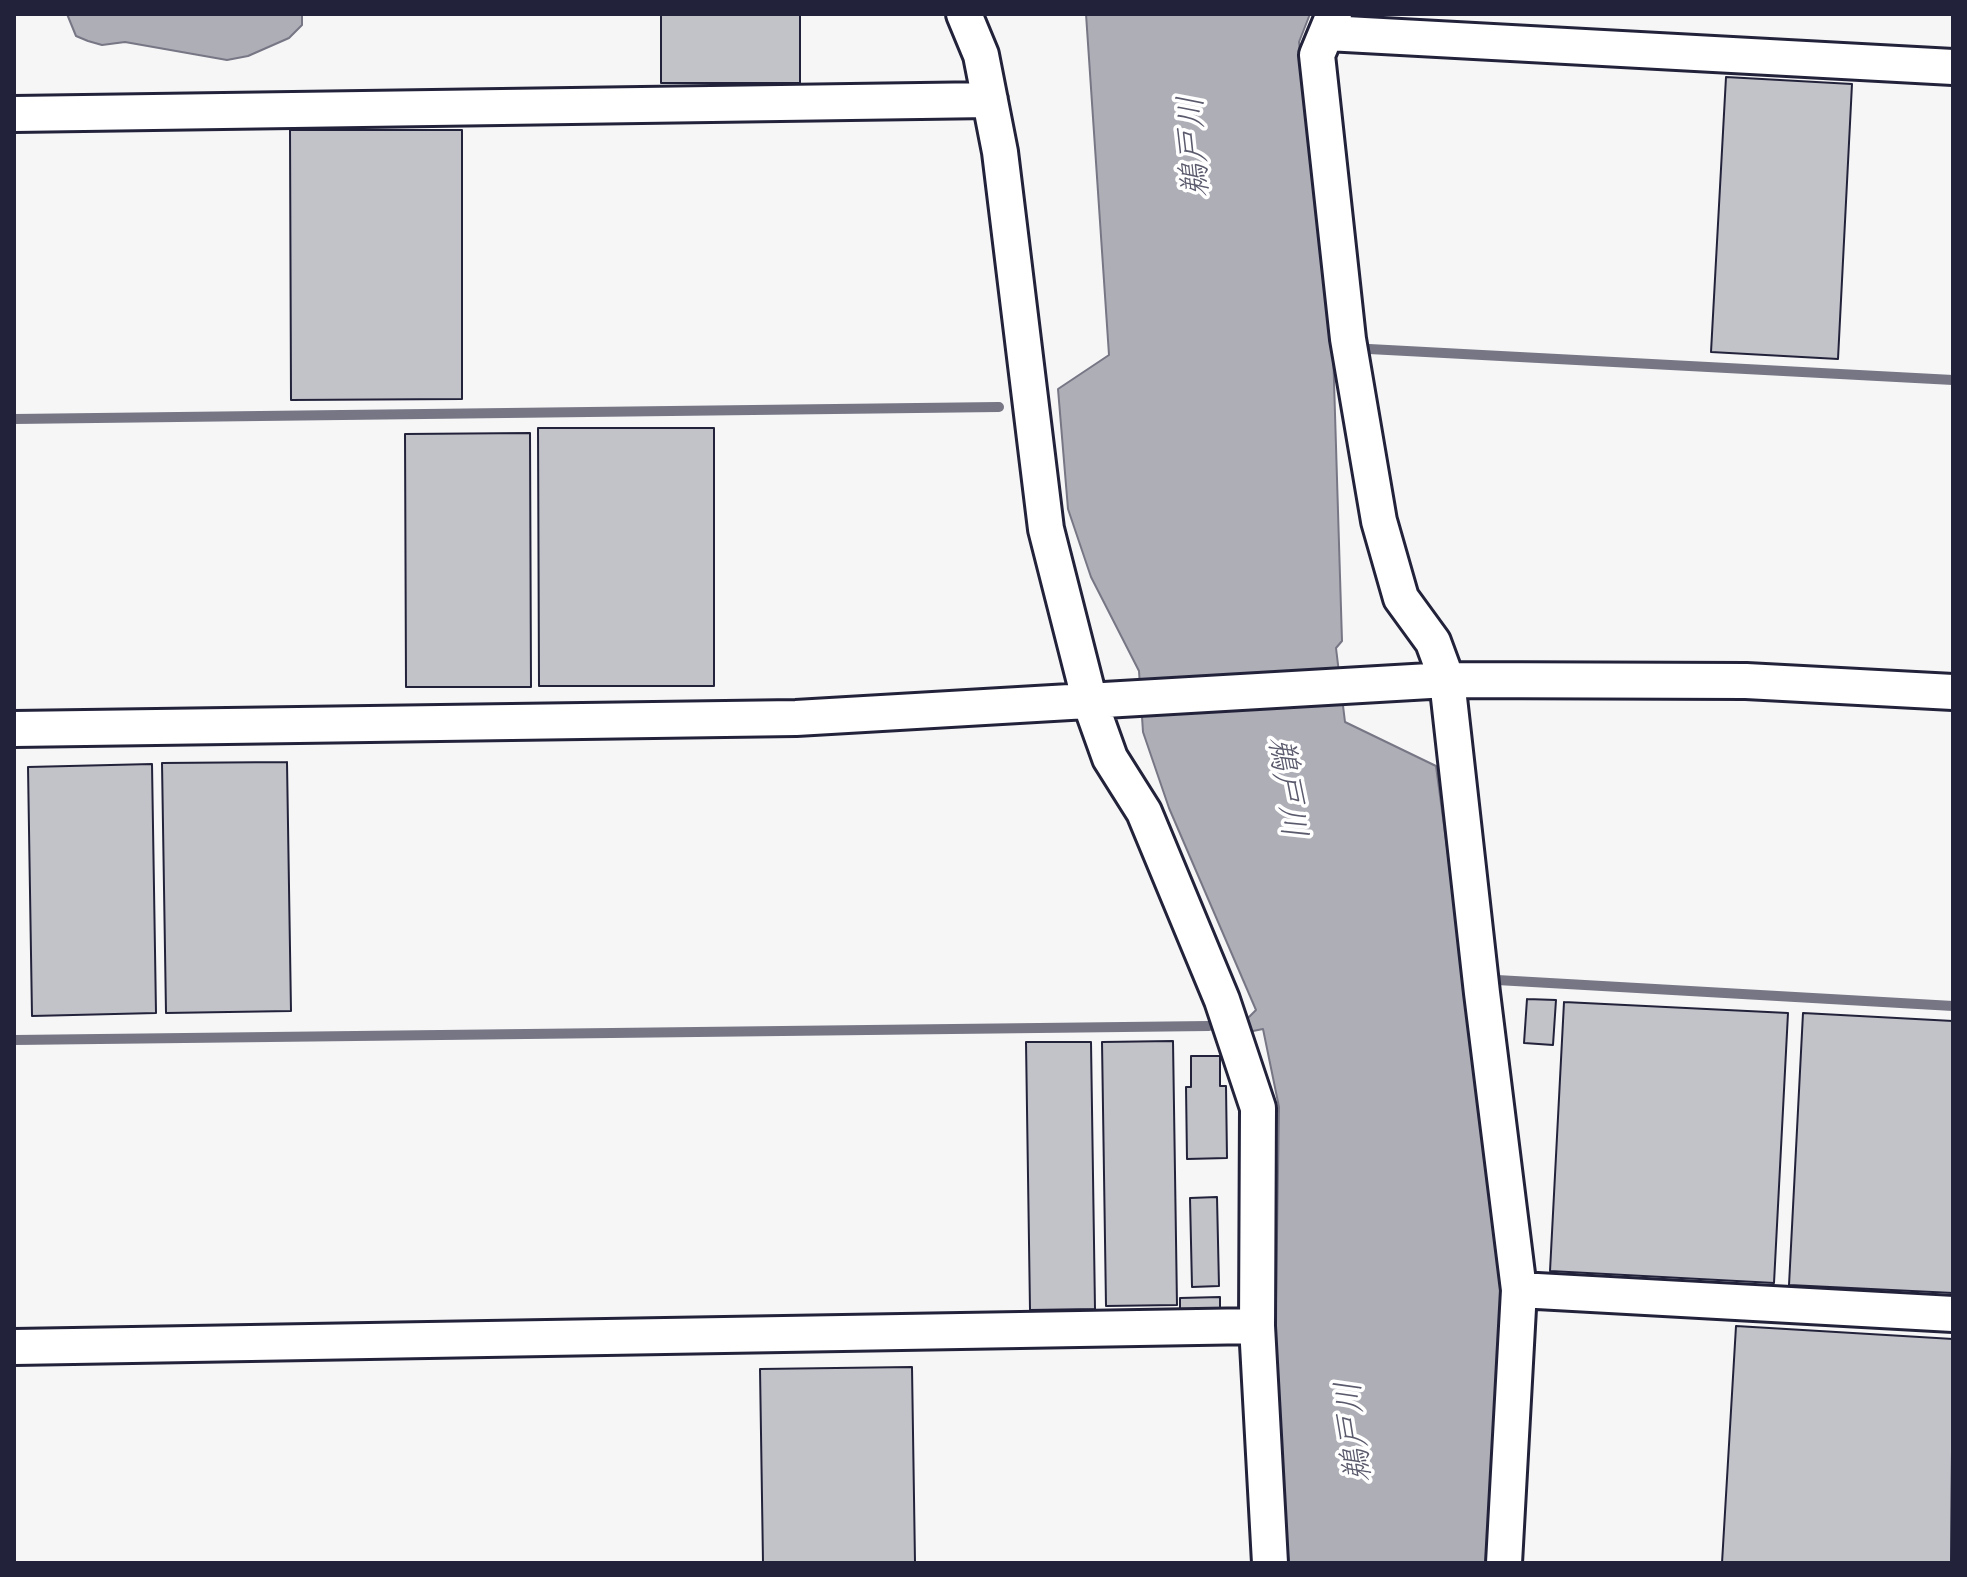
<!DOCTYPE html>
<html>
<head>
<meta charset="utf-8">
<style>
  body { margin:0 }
  #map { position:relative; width:1967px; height:1577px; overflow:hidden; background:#f6f6f7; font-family:"Indie Flower",sans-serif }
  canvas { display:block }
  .frame { position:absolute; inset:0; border:16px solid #22223b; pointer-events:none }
</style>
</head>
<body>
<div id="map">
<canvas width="1967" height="1577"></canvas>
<div class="frame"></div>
</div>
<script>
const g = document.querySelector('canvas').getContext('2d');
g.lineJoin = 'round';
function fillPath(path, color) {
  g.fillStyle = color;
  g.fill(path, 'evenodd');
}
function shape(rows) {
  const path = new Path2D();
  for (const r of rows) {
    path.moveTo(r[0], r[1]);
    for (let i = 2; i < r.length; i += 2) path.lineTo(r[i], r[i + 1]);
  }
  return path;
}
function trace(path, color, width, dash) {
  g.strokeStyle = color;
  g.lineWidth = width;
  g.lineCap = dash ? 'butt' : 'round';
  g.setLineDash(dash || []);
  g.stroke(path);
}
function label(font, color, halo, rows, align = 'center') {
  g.font = font + ' "Indie Flower","Klee One",sans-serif';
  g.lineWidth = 7;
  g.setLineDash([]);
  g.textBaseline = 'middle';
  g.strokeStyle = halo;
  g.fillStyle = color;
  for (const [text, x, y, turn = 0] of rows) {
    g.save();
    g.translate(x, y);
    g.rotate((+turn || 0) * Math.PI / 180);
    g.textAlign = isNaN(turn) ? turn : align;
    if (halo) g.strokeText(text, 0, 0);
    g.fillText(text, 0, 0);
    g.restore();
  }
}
const water = shape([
  [67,14,302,14,302,25,289,38,248,56,227,60,125,42,102,45,88,41,76,36,67,14],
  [1086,14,1310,14,1299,42,1333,349,1342,641,1336,648,1345,722,1436,766,1504,1271,1489,1563,1286,1563,1275,1364,1279,1107,1263,1029,1248,1032,1244,1022,1256,1010,1169,808,1143,732,1139,671,1091,577,1068,509,1058,389,1109,355,1086,14]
]);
const stream = shape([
  [1369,349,1953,380],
  [14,419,999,407],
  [1497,980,1953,1006],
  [14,1040,1209,1026]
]);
const building = shape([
  [661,14,800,14,800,83,661,83,661,14],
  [1726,77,1852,84,1838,359,1711,352,1726,77],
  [290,130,462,130,462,399,291,400,290,130],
  [538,428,714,428,714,686,539,686,538,428],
  [530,433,531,687,406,687,405,434,530,433],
  [287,762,291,1011,166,1013,162,763,287,762],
  [152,764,156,1013,32,1016,28,767,152,764],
  [1527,999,1556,1000,1553,1045,1524,1043,1527,999],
  [1564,1002,1788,1013,1774,1283,1550,1271,1564,1002],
  [1803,1013,1953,1021,1953,1293,1789,1285,1803,1013],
  [1173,1041,1177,1305,1106,1306,1102,1042,1173,1041],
  [1026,1042,1091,1042,1095,1309,1030,1310,1026,1042],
  [1191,1056,1220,1056,1220,1086,1226,1086,1227,1158,1187,1159,1186,1087,1191,1087,1191,1056],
  [1217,1197,1219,1286,1192,1287,1190,1198,1217,1197],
  [1220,1297,1220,1310,1180,1311,1180,1298,1220,1297],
  [1736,1326,1953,1339,1951,1563,1722,1563,1736,1326],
  [912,1367,915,1563,763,1563,760,1369,912,1367]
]);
const minor = shape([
  [964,14,981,55,1000,152,1046,529,1090,702,1110,758,1144,812,1222,1000,1258,1108,1257,1326,1270,1563],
  [1334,14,1317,55,1348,339,1379,521,1401,598,1433,642,1447,680,1482,993,1519,1290,1504,1563],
  [1327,33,1953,67],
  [14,114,990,100],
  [14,729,796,718,1447,680,1746,681,1953,692],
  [1519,1290,1953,1314],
  [14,1347,1257,1326]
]);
const waterNames = [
  ["鵜戸川",1198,146,-93],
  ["鵜戸川",1283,788,82],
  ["鵜戸川",1358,1431,-96]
];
fillPath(water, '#aeaeb7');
trace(water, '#767685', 2);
trace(stream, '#767685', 10);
fillPath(building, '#c2c2c9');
trace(building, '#22223b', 2);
trace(minor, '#22223b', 40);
trace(minor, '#fff', 34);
label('italic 34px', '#5a5a6d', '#fff', waterNames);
</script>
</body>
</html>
